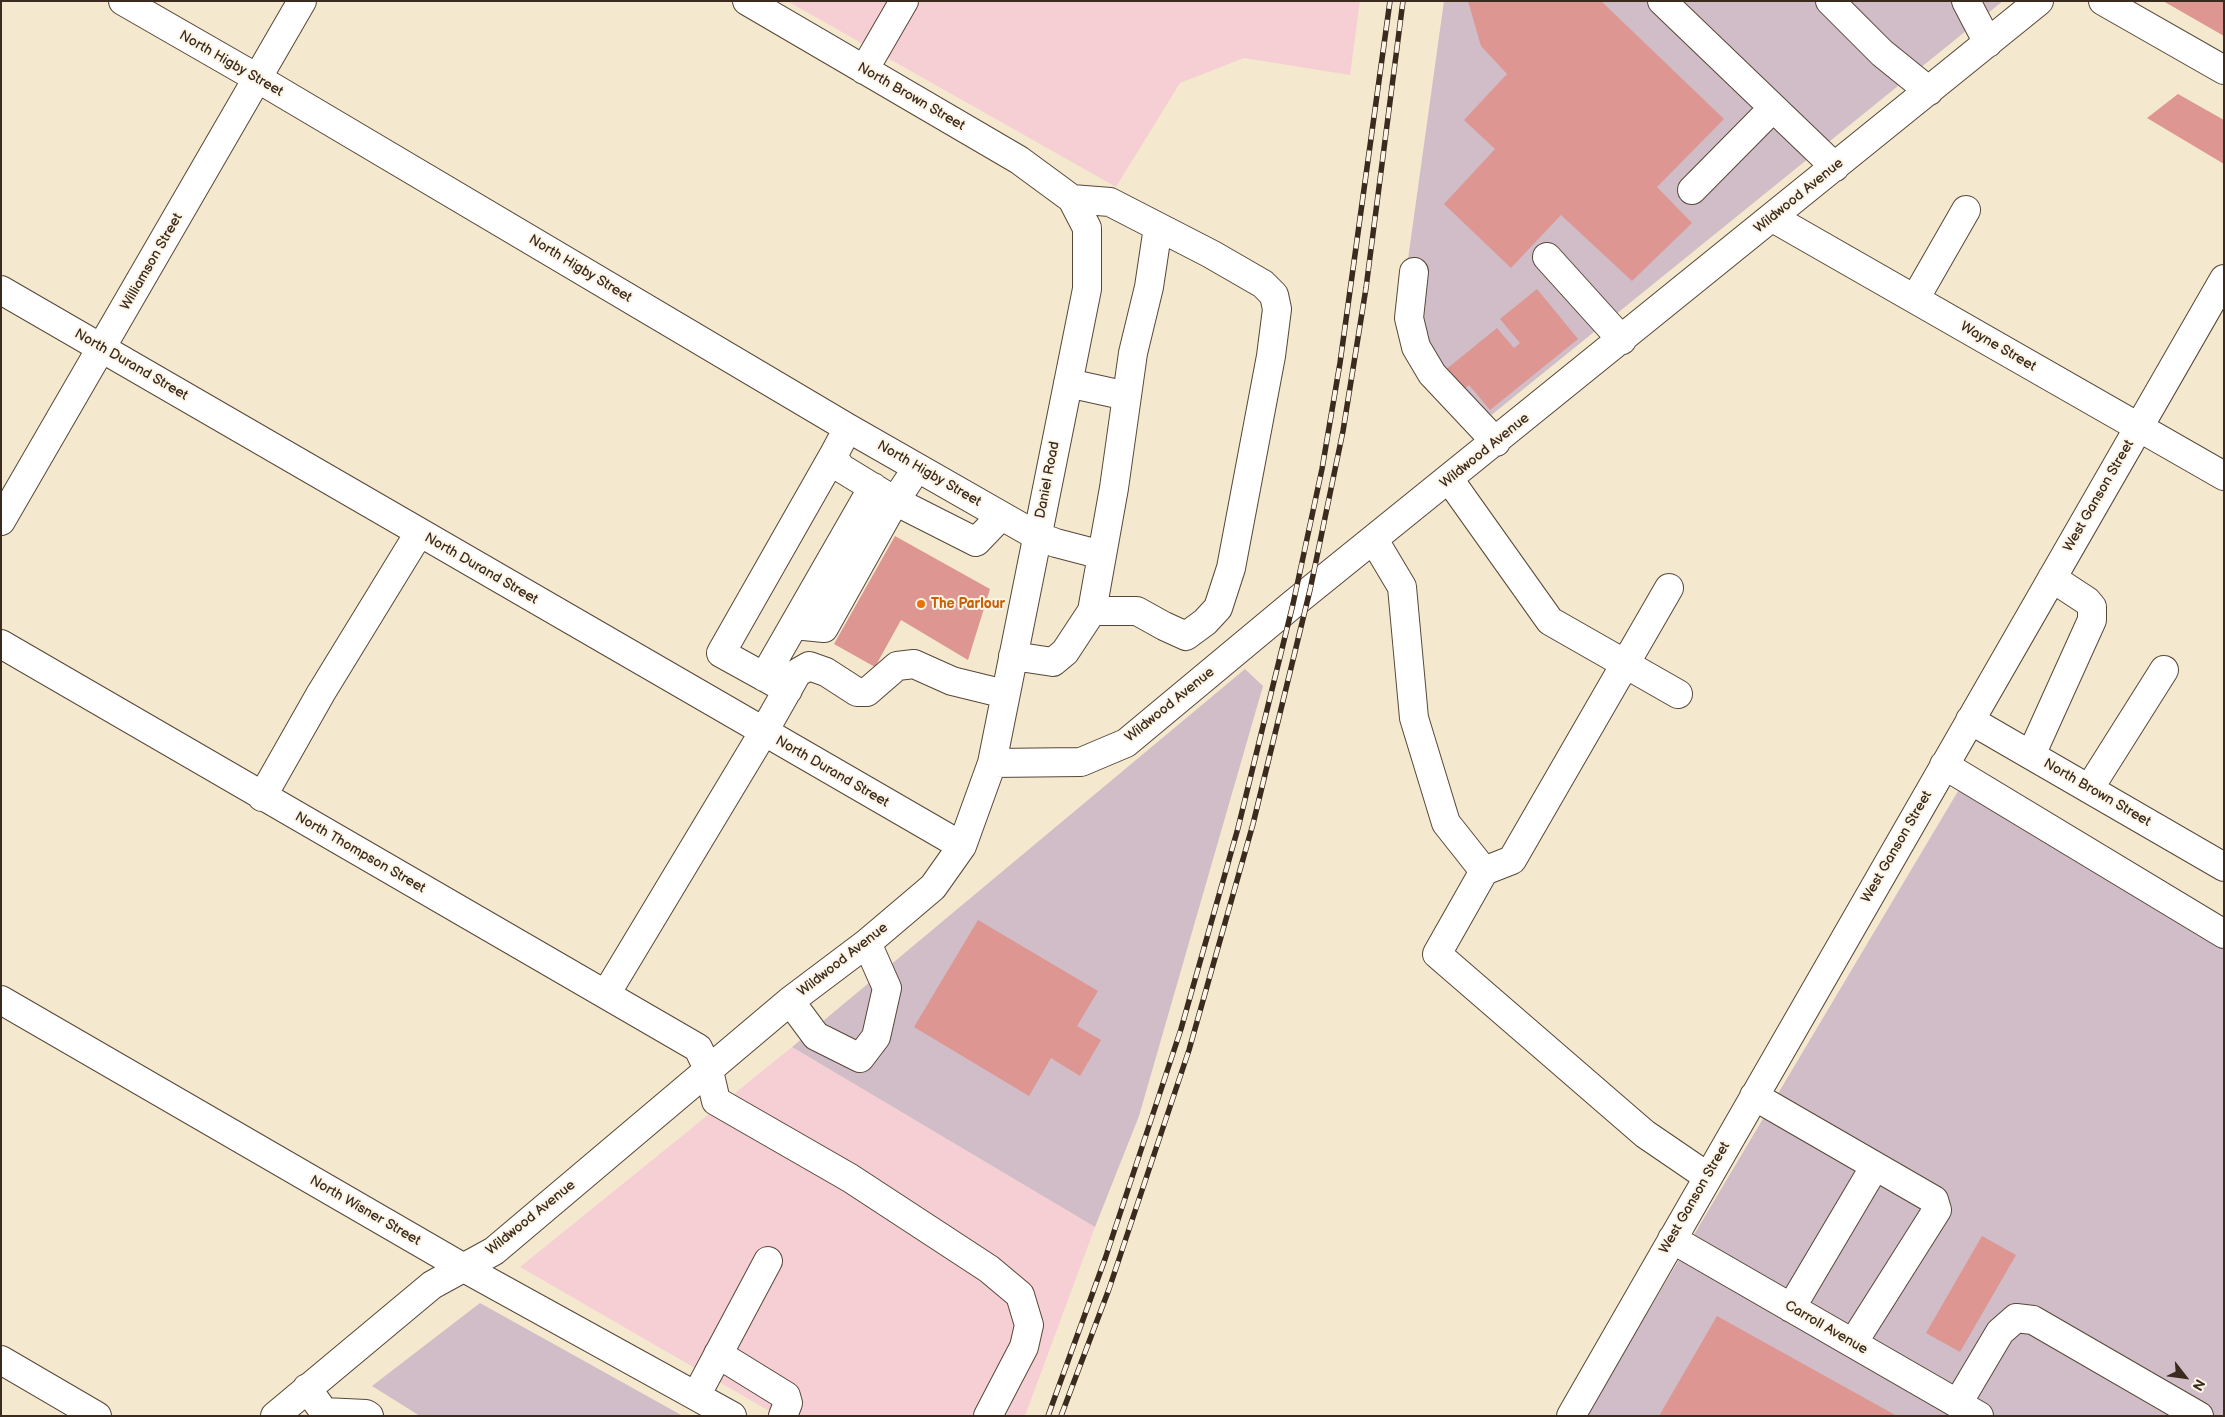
<!DOCTYPE html>
<html>
<head>
<meta charset="utf-8">
<style>
  body { margin:0 }
  #map { position:relative; width:2225px; height:1417px; overflow:hidden; background:#f4e9ce; font-family:"Balsamiq Sans",sans-serif }
  canvas { display:block }
  .frame { position:absolute; inset:0; border:2px solid #3b2a1e; pointer-events:none }
  .north { position:absolute; left:2160px; top:1352px; width:50px; height:50px; -webkit-text-stroke:4px #fcf5e5; paint-order:stroke; rotate:120deg; font-size:14px; font-weight:700; line-height:20px; text-align:center; color:#3b2a1e }
  .north::after { content:''; display:block; margin:auto; width:18px; height:22px; background:#3b2a1e; clip-path:polygon(50% 0,100% 100%,50% 72%,0 100%) }
</style>
</head>
<body>
<div id="map">
<canvas width="2225" height="1417"></canvas>
<div class="frame"></div>
<div class="north">N</div>
</div>
<script>
const g = document.querySelector('canvas').getContext('2d');
g.lineJoin = 'round';
function fillPath(path, color) {
  g.fillStyle = color;
  g.fill(path, 'evenodd');
}
function shape(rows) {
  const path = new Path2D();
  for (const r of rows) {
    path.moveTo(r[0], r[1]);
    for (let i = 2; i < r.length; i += 2) path.lineTo(r[i], r[i + 1]);
  }
  return path;
}
function trace(path, color, width, dash) {
  g.strokeStyle = color;
  g.lineWidth = width;
  g.lineCap = dash ? 'butt' : 'round';
  g.setLineDash(dash || []);
  g.stroke(path);
}
function label(font, color, halo, rows, align = 'center') {
  g.font = font + ' "Balsamiq Sans",sans-serif';
  g.lineWidth = 4;
  g.setLineDash([]);
  g.textBaseline = 'middle';
  g.strokeStyle = halo;
  g.fillStyle = color;
  for (const [text, x, y, turn = 0] of rows) {
    g.save();
    g.translate(x, y);
    g.rotate((+turn || 0) * Math.PI / 180);
    g.textAlign = isNaN(turn) ? turn : align;
    if (halo) g.strokeText(text, 0, 0);
    g.fillText(text, 0, 0);
    g.restore();
  }
}
const built = shape([
  [787,1,1360,1,1350,75,1244,58,1180,83,1116,187],
  [792,1047,1095,1227,1025,1416,778,1416,520,1267]
]);
const industrial = shape([
  [1444,1,2003,1,1484,421,1425,369,1403,295],
  [1245,669,1263,686,1139,1116,1095,1227,792,1047],
  [1970,771,2224,917,2224,1416,1586,1416],
  [480,1303,683,1416,420,1416,372,1386]
]);
const building = shape([
  [1468,1,1601,1,1724,119,1657,187,1692,223,1632,281,1561,215,1511,268,1444,204,1495,149,1464,120,1507,74,1481,46],
  [2163,1,2224,1,2224,36],
  [2178,94,2224,120,2224,164,2147,118],
  [1537,289,1578,339,1490,410,1469,385,1461,391,1444,371,1497,328,1514,348,1520,343,1500,319],
  [895,536,990,589,968,660,901,620,875,667,834,644],
  [978,920,1098,991,1077,1026,1101,1040,1080,1076,1051,1058,1029,1096,914,1027],
  [1982,1236,2016,1255,1960,1352,1926,1333],
  [1717,1316,1897,1416,1659,1416]
]);
const minor = shape([
  [123,1,257,78,848,428,1037,536,1056,543,1102,555],
  [1662,1,1835,167],
  [1830,1,1882,53,1929,91],
  [1966,1,1988,43],
  [2103,1,2224,70],
  [864,70,904,1],
  [1692,190,1773,108],
  [1773,218,2224,476],
  [1547,257,1622,340],
  [1414,272,1409,318,1416,347,1432,374,1496,442],
  [1,290,962,846],
  [1915,299,1966,210],
  [1068,383,1127,396],
  [917,468,895,501,976,542,1001,516],
  [1449,479,1550,621,1678,694],
  [1,521,302,1],
  [1374,540,1402,587,1414,718,1446,823,1484,871],
  [1669,588,1512,860,1484,871,1437,954,1645,1134,1708,1177],
  [1092,611,1114,488,1133,353,1149,287,1158,227],
  [794,625,824,628,895,501,841,468,833,456,841,441],
  [1,644,698,1048,709,1071,716,1101,850,1178,989,1269,1020,1295,1029,1325,1024,1347,988,1416],
  [1013,656,1053,662,1065,652,1092,611,1137,611,1164,626,1186,636,1205,622,1218,608,1231,568,1271,356,1277,309,1274,295,1263,284,1211,254,1110,202,1072,199],
  [764,677,873,487],
  [788,690,721,653,833,456],
  [1970,720,2224,867],
  [2031,755,2092,620,2092,607,2087,601,2052,578],
  [992,763,1081,762,1126,743,1293,604,2039,1],
  [1944,765,2224,934],
  [2089,789,2164,670],
  [262,797,321,693,419,533],
  [606,994,763,733,797,673,809,666,826,672,857,692,867,692,897,666,914,664,952,681,1005,694],
  [1,1000,464,1268,732,1416],
  [790,1001,816,1036,860,1058,876,1037,887,988,867,943],
  [1754,1096,1934,1200,1937,1210,1853,1343],
  [1672,1239,1979,1416],
  [1791,1308,1875,1166],
  [718,1354,786,1396,788,1403,783,1416],
  [1,1360,97,1416],
  [307,1388,324,1412,366,1414,369,1416],
  [696,1396,768,1261],
  [1958,1403,2000,1332,2016,1318,2033,1320,2199,1416],
  [275,1416,432,1285,494,1251,790,1001,867,943,933,887,962,846,992,763,1087,289,1087,228,1072,199,1019,160,747,1],
  [1571,1416,2224,279]
]);
const rail = shape([
  [1048,1416,1105,1259,1181,1029,1238,828,1293,604,1322,469,1340,363,1390,1],
  [1061,1416,1109,1289,1189,1050,1253,824,1310,590,1343,431,1366,288,1403,1]
]);
const markers = [
  [921,604,5,"#e8710a"]
];
const streetNames = [
  ["North Higby Street",231,64,30],
  ["North Brown Street",911,97,30],
  ["Wildwood Avenue",1799,196,-39],
  ["Williamson Street",152,262,-60],
  ["North Higby Street",580,269,31],
  ["Wayne Street",1998,347,30],
  ["North Durand Street",131,365,30],
  ["Wildwood Avenue",1485,451,-39],
  ["North Higby Street",929,474,30],
  ["Daniel Road",1048,480,-79],
  ["West Ganson Street",2099,496,-60],
  ["North Durand Street",481,569,30],
  ["Wildwood Avenue",1170,705,-39],
  ["North Durand Street",832,772,30],
  ["North Brown Street",2097,793,30],
  ["West Ganson Street",1897,847,-60],
  ["North Thompson Street",360,853,30],
  ["Wildwood Avenue",843,960,-38],
  ["West Ganson Street",1695,1198,-60],
  ["North Wisner Street",365,1211,30],
  ["Wildwood Avenue",531,1218,-39],
  ["Carroll Avenue",1826,1328,30]
];
const foodNames = [
  ["The Parlour",931,604]
];
fillPath(built, '#f6cfd5');
fillPath(industrial, '#d1bdc8');
fillPath(building, '#dd9691');
trace(minor, '#574738', 30);
trace(minor, '#fff', 28);
trace(rail, '#3b2a1e', 5.5);
trace(rail, '#fcf5e5', 4, [11]);
for (const [x, y, r, color] of markers) {
  const dot = new Path2D();
  dot.arc(x, y, r, 0, 2 * Math.PI);
  g.fillStyle = color;
  g.fill(dot);
  trace(dot, '#fcf5e5', 2);
}
label('14px', '#3b2a1e', '#fcf5e5', streetNames);
label('bold 14px', '#c56008', '#fcf5e5', foodNames, 'left');
</script>
</body>
</html>
